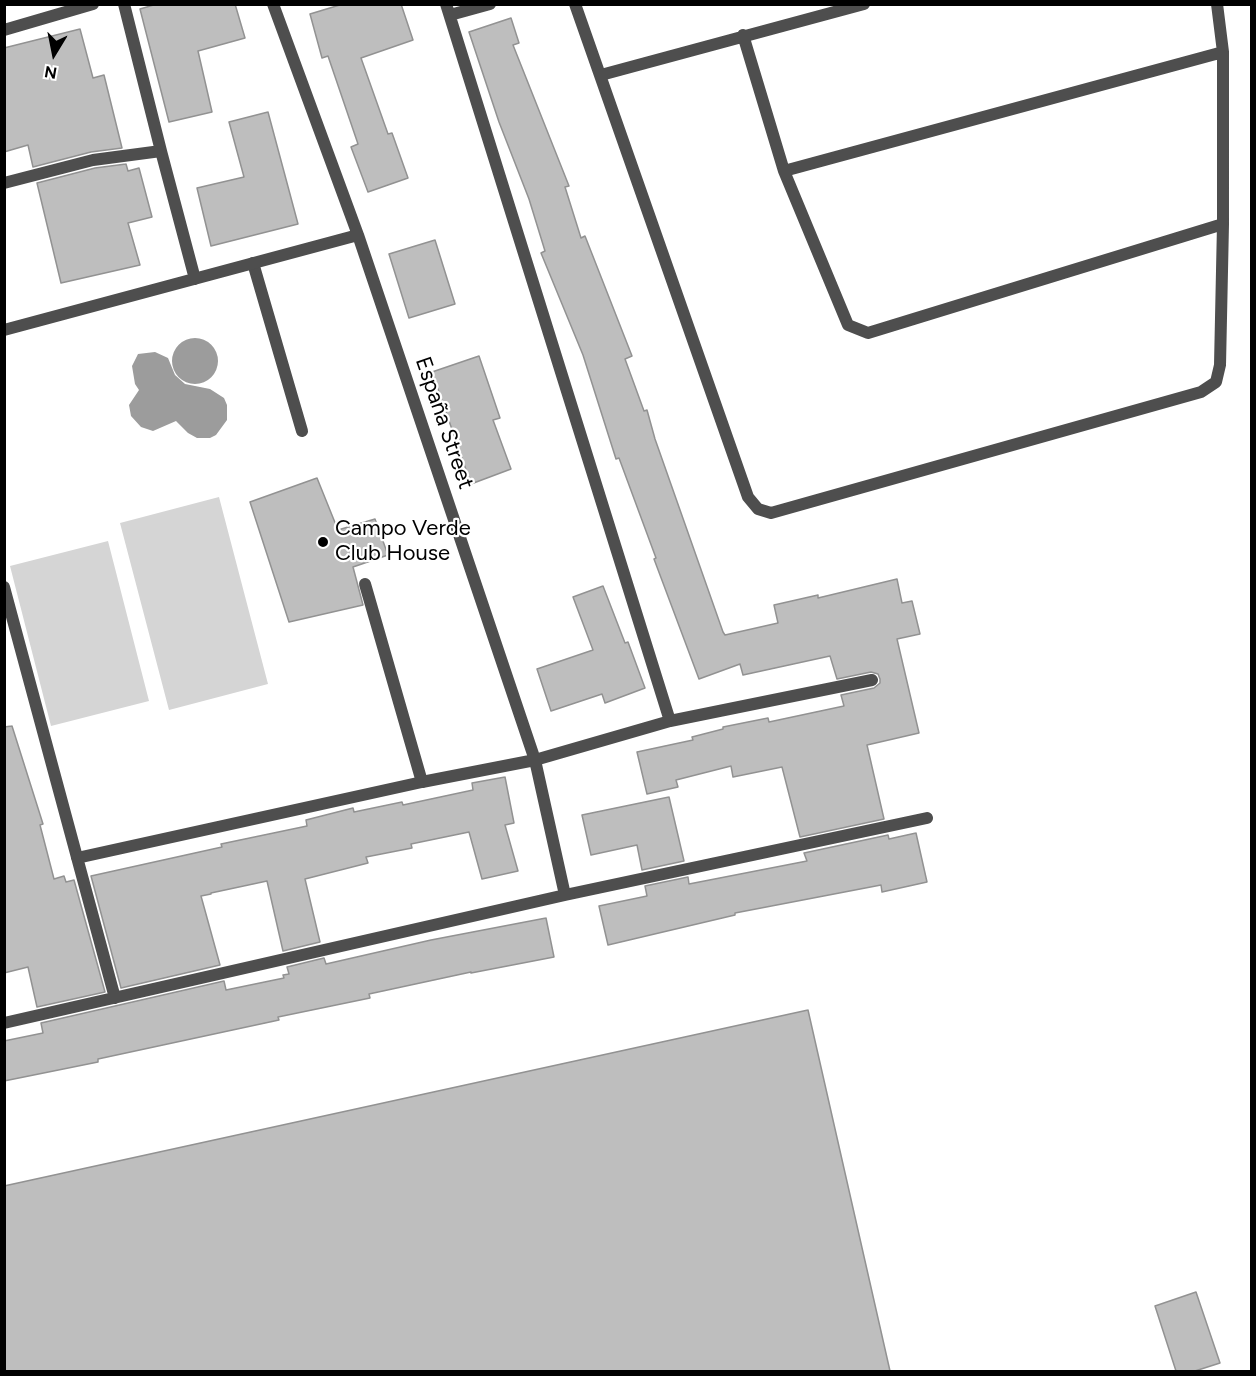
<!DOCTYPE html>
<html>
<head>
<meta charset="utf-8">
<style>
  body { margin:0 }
  #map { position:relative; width:1256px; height:1376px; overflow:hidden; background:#fff; font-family:Figtree,sans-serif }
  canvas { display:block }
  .frame { position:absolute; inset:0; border:6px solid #000; pointer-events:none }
  .north { position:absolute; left:24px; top:24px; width:60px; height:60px; -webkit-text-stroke:4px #fff; paint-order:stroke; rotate:190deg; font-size:16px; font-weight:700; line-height:24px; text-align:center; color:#000 }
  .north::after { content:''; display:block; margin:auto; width:21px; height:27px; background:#000; clip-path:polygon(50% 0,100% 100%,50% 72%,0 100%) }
</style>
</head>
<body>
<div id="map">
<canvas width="1256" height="1376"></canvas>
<div class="frame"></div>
<div class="north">N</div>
</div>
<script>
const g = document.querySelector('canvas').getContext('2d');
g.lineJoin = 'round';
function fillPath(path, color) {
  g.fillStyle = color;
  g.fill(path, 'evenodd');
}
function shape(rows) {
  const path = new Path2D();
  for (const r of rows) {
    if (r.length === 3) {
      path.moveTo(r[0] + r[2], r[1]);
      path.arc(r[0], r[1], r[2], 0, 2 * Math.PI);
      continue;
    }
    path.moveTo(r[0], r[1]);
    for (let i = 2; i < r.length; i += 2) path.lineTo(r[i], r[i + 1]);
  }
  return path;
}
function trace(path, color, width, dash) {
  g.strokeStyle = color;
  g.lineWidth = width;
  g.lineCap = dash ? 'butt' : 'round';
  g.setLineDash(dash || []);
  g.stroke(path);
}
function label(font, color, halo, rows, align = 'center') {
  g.font = font + ' Figtree,sans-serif';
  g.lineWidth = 4.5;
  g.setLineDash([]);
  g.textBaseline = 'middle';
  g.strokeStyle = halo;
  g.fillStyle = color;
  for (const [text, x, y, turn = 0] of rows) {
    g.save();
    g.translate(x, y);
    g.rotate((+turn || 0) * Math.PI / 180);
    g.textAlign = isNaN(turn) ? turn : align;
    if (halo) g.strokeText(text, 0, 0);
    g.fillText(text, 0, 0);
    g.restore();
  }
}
const green = shape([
  [219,497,268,684,169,710,120,523],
  [108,541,149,701,51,726,10,566]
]);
const water = shape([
  [195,361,23],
  [155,352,168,358,175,375,185,384,210,389,224,398,227,405,227,420,216,435,210,438,197,438,188,433,176,421,153,431,141,427,131,416,129,405,139,390,135,384,132,366,138,354]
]);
const building = shape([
  [157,4,235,4,245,38,198,51,212,112,169,122,140,9,157,4],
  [343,4,401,4,413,40,361,58,388,134,392,133,408,178,368,192,351,147,358,144,328,56,322,58,310,14,343,4],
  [511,18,519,43,513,45,569,186,565,187,581,238,585,236,632,356,625,359,644,411,647,410,655,439,723,632,725,635,778,623,774,605,818,595,818,598,897,579,902,603,912,601,920,634,897,639,919,733,867,745,884,819,800,837,782,767,733,777,731,766,676,780,678,787,647,794,637,752,693,740,692,737,723,729,723,727,768,718,769,722,844,706,841,695,874,688,880,683,880,679,878,674,871,672,837,679,830,656,743,675,740,664,699,679,654,559,656,558,619,458,616,459,583,355,541,253,545,251,529,199,499,122,469,32,511,18],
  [80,29,93,78,104,75,122,148,91,152,33,167,28,145,4,152,4,48,80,29],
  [268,112,298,224,211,246,197,188,244,177,229,122,268,112],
  [126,164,128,171,139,168,152,217,128,223,140,265,61,283,37,183,95,168,126,164],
  [435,240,455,304,409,318,389,254,435,240],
  [479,356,500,418,493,420,511,469,471,484,432,372,479,356],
  [317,478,338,530,375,519,388,555,353,567,363,605,289,622,250,502,317,478],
  [603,586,625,643,628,642,645,688,605,703,602,694,551,711,537,669,593,650,573,597,603,586],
  [12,726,43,824,40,825,54,879,64,876,66,882,74,880,105,992,37,1007,28,967,4,973,4,727,12,726],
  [505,777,514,823,505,825,518,871,482,879,469,832,411,844,412,848,366,857,368,863,305,879,320,942,283,951,267,881,211,893,211,894,201,896,220,965,121,988,91,876,222,847,221,844,307,826,306,820,353,808,354,812,402,802,403,805,473,790,472,783,505,777],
  [669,797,684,861,642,870,637,845,591,855,582,815,669,797],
  [916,833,927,882,882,892,881,885,735,913,735,915,608,945,599,906,647,896,645,886,688,877,689,884,807,861,804,853,888,835,889,839,916,833],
  [546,918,554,957,471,973,471,972,369,994,370,998,278,1017,279,1020,98,1059,98,1062,4,1081,4,1041,43,1033,41,1023,224,981,226,990,284,978,283,975,289,974,287,967,324,958,326,964,431,940,546,918],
  [808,1010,890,1371,4,1371,4,1186,808,1010],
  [1196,1292,1220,1363,1195,1371,1176,1371,1155,1306,1196,1292]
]);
const service = shape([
  [253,263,302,431],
  [365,584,422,782]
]);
const minor = shape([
  [273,4,358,235,535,760,565,895],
  [446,4,670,721],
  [575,4,748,497,758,509,771,513,1201,392,1216,382,1220,365,1223,224,1223,52,1217,4],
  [450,15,490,4],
  [4,30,93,4],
  [743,35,784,171,848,325,868,333,1223,224],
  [601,75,864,4],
  [161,151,195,279],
  [784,171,1223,52],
  [4,183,93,160,161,151,124,4],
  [4,330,358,235],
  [4,587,115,998],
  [77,858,422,782,535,760,670,721,872,680],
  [4,1023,565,895,927,818]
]);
const markers = [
  [323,542,6,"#000"]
];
const streetNames = [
  ["España Street",444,423,71]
];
const poiNames = [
  ["Campo Verde",335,529],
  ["Club House",335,554]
];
fillPath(green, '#d5d5d5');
fillPath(water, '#9c9c9c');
fillPath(building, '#bebebe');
trace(building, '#929292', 1.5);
trace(service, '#4e4e4e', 12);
trace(minor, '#4e4e4e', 12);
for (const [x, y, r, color] of markers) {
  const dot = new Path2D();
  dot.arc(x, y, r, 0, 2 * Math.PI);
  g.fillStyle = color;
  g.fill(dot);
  trace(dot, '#fff', 2);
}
label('22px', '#000', '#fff', streetNames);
label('22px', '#000', '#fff', poiNames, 'left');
</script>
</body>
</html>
